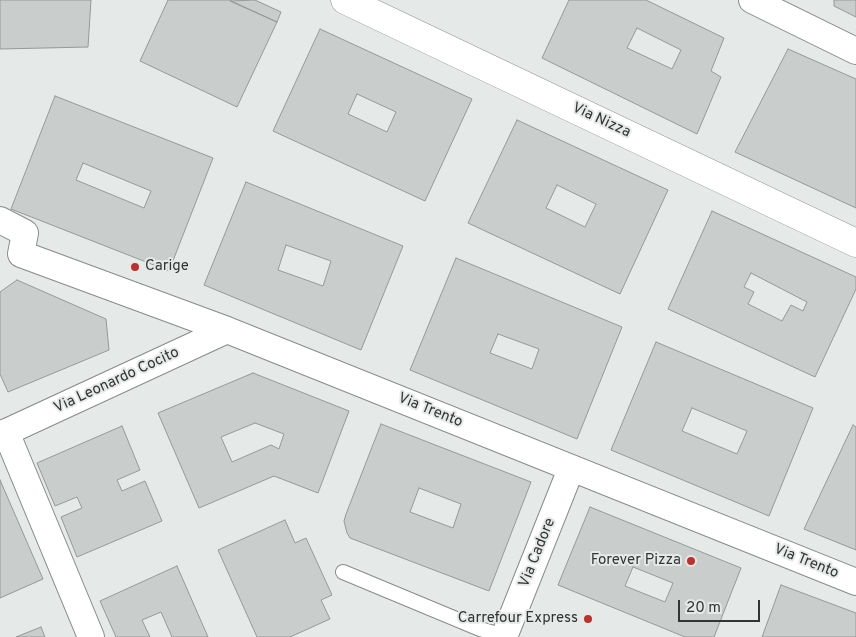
<!DOCTYPE html>
<html>
<head>
<meta charset="utf-8">
<style>
  body { margin:0 }
  #map { position:relative; width:856px; height:637px; overflow:hidden; background:#e5eae8; font-family:Overpass,sans-serif }
  canvas { display:block }
  .scale { position:absolute; left:678px; top:600px; width:82px; height:22px; box-sizing:border-box; border:2px solid #333534; border-top:0; padding-left:6px; font-size:15px; line-height:18px; white-space:nowrap; color:#333534; -webkit-text-stroke:4px #e5eae8; paint-order:stroke }
</style>
</head>
<body>
<div id="map">
<canvas width="856" height="637"></canvas>
<div class="scale">20 m</div>
</div>
<script>
const g = document.querySelector('canvas').getContext('2d');
g.lineJoin = 'round';
function fillPath(path, color) {
  g.fillStyle = color;
  g.fill(path, 'evenodd');
}
function shape(rows) {
  const path = new Path2D();
  for (const r of rows) {
    path.moveTo(r[0], r[1]);
    for (let i = 2; i < r.length; i += 2) path.lineTo(r[i], r[i + 1]);
  }
  return path;
}
function trace(path, color, width, dash) {
  g.strokeStyle = color;
  g.lineWidth = width;
  g.lineCap = dash ? 'butt' : 'round';
  g.setLineDash(dash || []);
  g.stroke(path);
}
function label(font, color, halo, rows, align = 'center') {
  g.font = font + ' Overpass,sans-serif';
  g.lineWidth = 4;
  g.setLineDash([]);
  g.textBaseline = 'middle';
  g.strokeStyle = halo;
  g.fillStyle = color;
  for (const [text, x, y, turn = 0] of rows) {
    g.save();
    g.translate(x, y);
    g.rotate((+turn || 0) * Math.PI / 180);
    g.textAlign = isNaN(turn) ? turn : align;
    if (halo) g.strokeText(text, 0, 0);
    g.fillText(text, 0, 0);
    g.restore();
  }
}
const building = shape([
  [0,0,91,0,88,47,0,49,0,0],
  [168,0,229,0,277,22,237,107,140,61,168,0],
  [255,0,281,12,277,22,230,1,255,0],
  [569,0,646,0,724,38,711,71,721,77,697,134,542,58,569,0],
  [637,28,681,50,672,69,627,48,637,28],
  [834,0,856,0,856,17,834,6,834,0],
  [320,29,472,99,425,201,273,131,320,29],
  [357,94,396,112,387,132,348,114,357,94],
  [788,49,856,79,856,208,735,152,788,49],
  [55,96,213,158,169,271,11,209,55,96],
  [83,163,151,191,144,208,76,180,83,163],
  [517,120,668,190,620,294,468,223,517,120],
  [557,185,596,204,585,227,546,208,557,185],
  [246,182,403,246,361,350,204,285,246,182],
  [286,245,331,261,323,286,278,270,286,245],
  [712,211,856,277,856,289,815,377,668,309,712,211],
  [751,273,807,302,803,311,791,305,782,321,748,304,754,292,744,287,751,273],
  [456,258,622,327,577,439,410,370,456,258],
  [498,334,539,349,532,369,490,353,498,334],
  [17,280,106,319,109,350,8,392,0,374,0,292,17,280],
  [656,342,813,408,769,516,611,450,656,342],
  [692,408,747,431,737,454,682,431,692,408],
  [253,373,349,411,318,493,274,476,199,508,158,413,253,373],
  [255,423,284,434,279,449,271,445,232,462,221,437,255,423],
  [381,424,531,482,489,591,350,538,347,533,344,521,346,514,381,424],
  [419,488,461,504,453,528,410,512,419,488],
  [853,425,856,427,856,550,804,529,853,425],
  [122,426,140,470,117,480,122,491,145,481,162,521,77,557,61,517,82,508,77,497,55,506,37,463,122,426],
  [0,480,43,579,0,598,0,480],
  [590,507,741,568,714,637,685,637,558,585,590,507],
  [633,567,673,583,665,602,625,586,633,567],
  [285,520,295,543,306,538,332,595,321,600,330,619,290,637,257,637,218,550,285,520],
  [177,566,208,637,172,637,161,612,142,620,150,637,116,637,100,601,177,566],
  [781,585,856,613,856,637,762,637,781,585],
  [41,627,45,637,16,637,41,627]
]);
const lane = shape([
  [343,572,480,629,504,636]
]);
const street = shape([
  [752,0,856,51],
  [0,220,25,233,21,254,227,330,856,582],
  [6,432,91,637],
  [0,435,227,330],
  [504,637,571,469]
]);
const secondary = shape([
  [345,0,856,243]
]);
const markers = [
  [135,267,5,"#bf302b"],
  [691,561,5,"#bf302b"],
  [588,619,5,"#bf302b"]
];
const streetNames = [
  ["Via Nizza",601,121,25],
  ["Via Leonardo Cocito",117,381,-25],
  ["Via Trento",430,411,22],
  ["Via Cadore",538,553,-68],
  ["Via Trento",806,562,22]
];
const poiNames = [
  ["Carige",145,267,"left"],
  ["Forever Pizza",681,561],
  ["Carrefour Express",578,619]
];
fillPath(building, '#c9cdcb');
trace(building, '#959998', 1);
trace(lane, '#878b8a', 16);
trace(street, '#878b8a', 28);
trace(secondary, '#878b8a', 29);
trace(lane, '#fff', 14);
trace(street, '#fff', 26);
trace(secondary, '#fff', 28);
for (const [x, y, r, color] of markers) {
  const dot = new Path2D();
  dot.arc(x, y, r, 0, 2 * Math.PI);
  g.fillStyle = color;
  g.fill(dot);
  trace(dot, '#e5eae8', 2);
}
label('15px', '#333534', '#e5eae8', streetNames);
label('15px', '#333534', '#e5eae8', poiNames, 'right');
</script>
</body>
</html>
